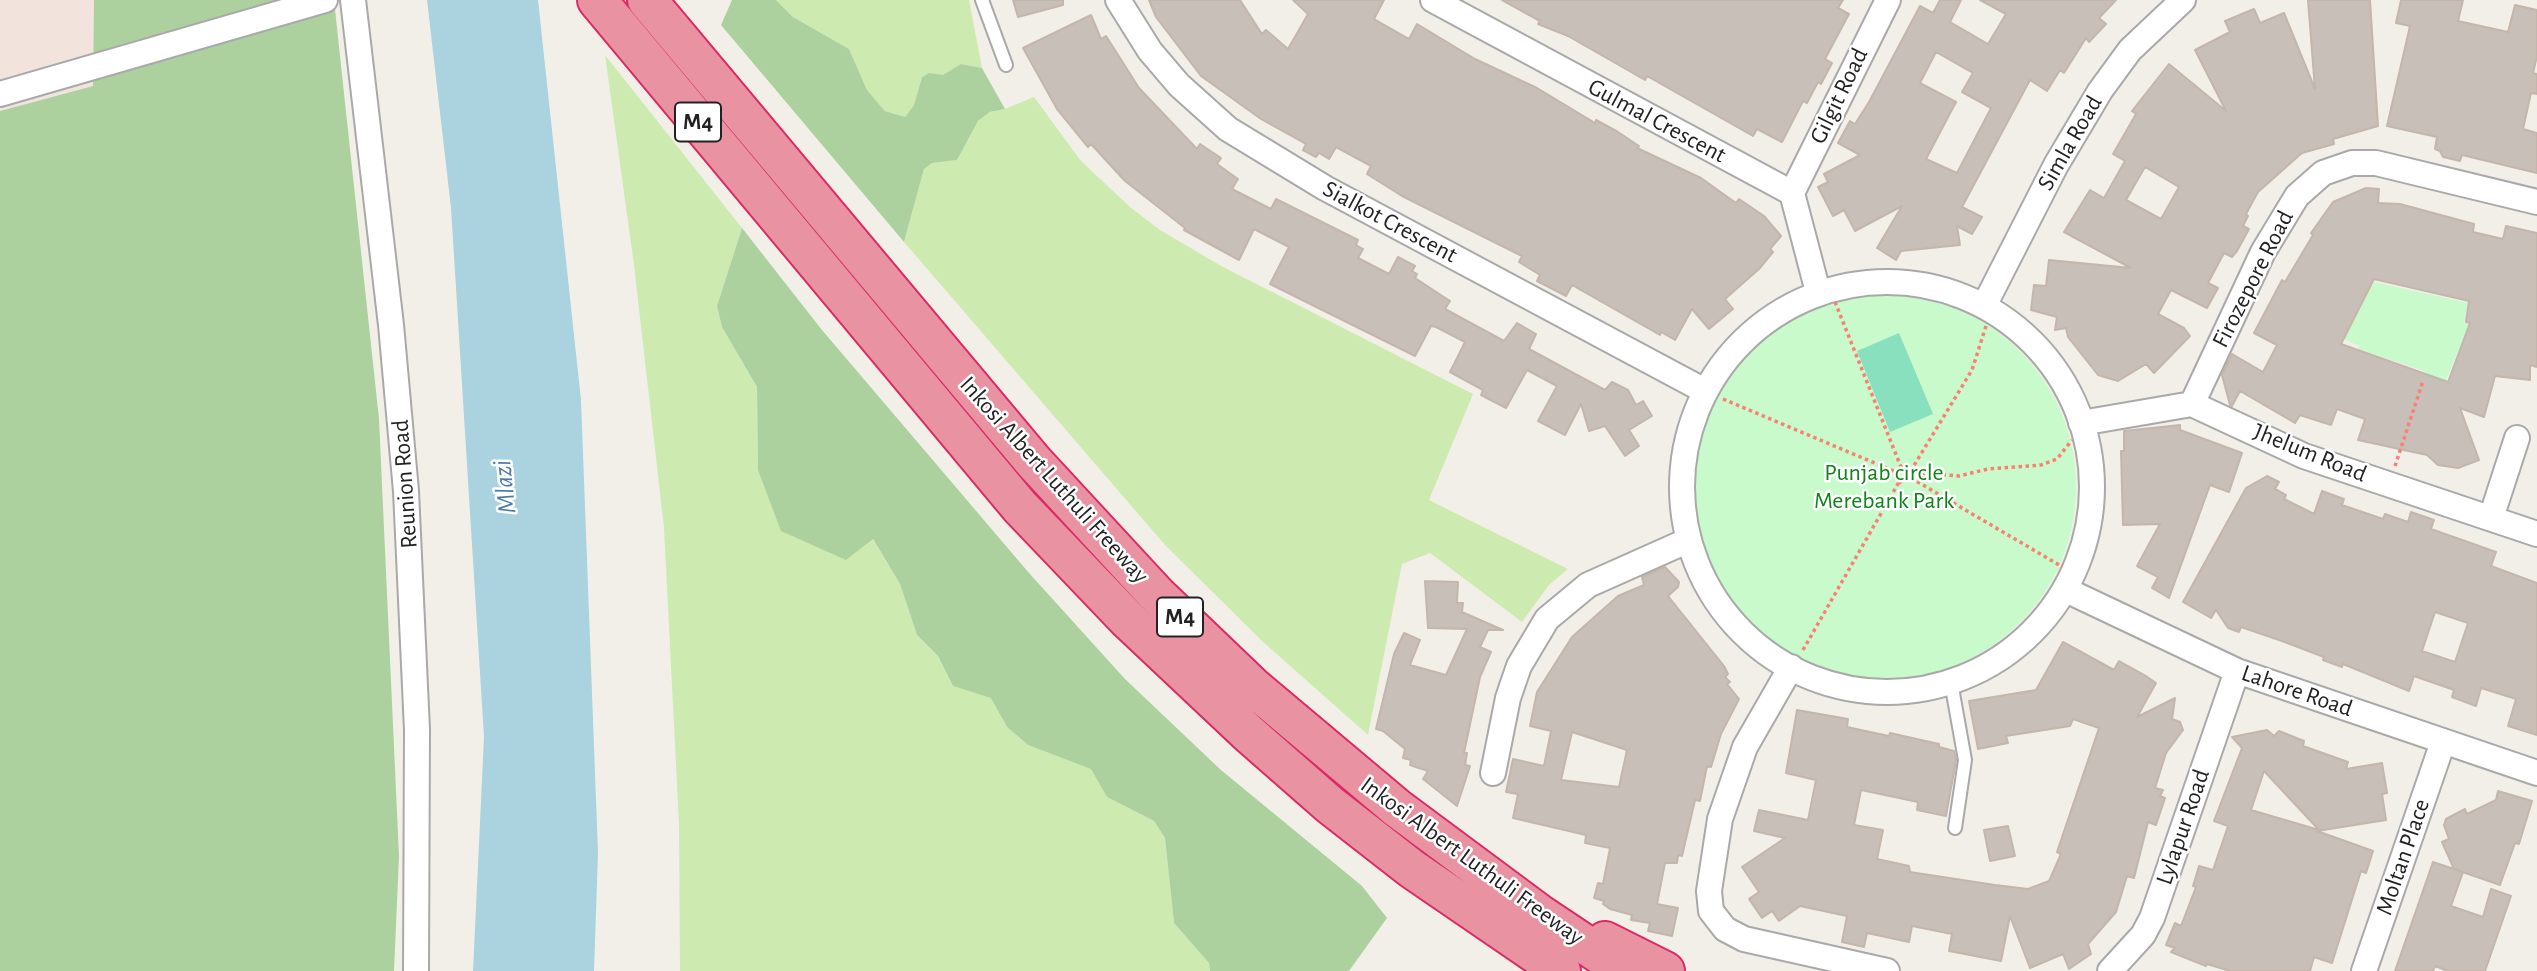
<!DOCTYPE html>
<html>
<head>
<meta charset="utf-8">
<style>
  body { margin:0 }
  canvas { display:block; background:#f2efe9 }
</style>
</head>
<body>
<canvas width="2537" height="971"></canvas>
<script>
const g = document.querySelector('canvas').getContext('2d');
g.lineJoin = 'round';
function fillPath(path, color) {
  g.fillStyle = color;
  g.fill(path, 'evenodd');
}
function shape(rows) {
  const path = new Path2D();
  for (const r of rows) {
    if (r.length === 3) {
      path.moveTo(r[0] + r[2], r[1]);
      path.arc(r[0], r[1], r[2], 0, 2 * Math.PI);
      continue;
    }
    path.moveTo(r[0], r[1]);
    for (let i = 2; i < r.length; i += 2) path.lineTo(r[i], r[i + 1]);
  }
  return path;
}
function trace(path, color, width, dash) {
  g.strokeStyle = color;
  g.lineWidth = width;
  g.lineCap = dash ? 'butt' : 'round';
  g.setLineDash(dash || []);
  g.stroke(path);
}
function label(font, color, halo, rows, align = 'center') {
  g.font = font + ' "Alegreya Sans",sans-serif';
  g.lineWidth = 5;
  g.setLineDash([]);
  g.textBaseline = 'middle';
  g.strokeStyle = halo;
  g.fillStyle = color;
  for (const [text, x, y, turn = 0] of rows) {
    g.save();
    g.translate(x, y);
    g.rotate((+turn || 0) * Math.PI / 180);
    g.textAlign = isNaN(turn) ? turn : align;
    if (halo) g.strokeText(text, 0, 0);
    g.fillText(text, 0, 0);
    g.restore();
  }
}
const military = shape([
  [0,0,94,0,93,86,0,111]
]);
const grass = shape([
  [776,0,969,0,982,68,961,64,943,76,929,73,922,77,914,105,905,117,885,111,867,90,849,49,793,17],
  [605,55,742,228,717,306,722,327,757,387,758,470,872,538,900,584,917,635,938,656,953,686,992,698,1007,727,1028,745,1092,769,1107,797,1154,821,1165,838,1174,923,1209,963,1210,971,680,971,679,824,664,528,634,265],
  [1034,97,1081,161,1130,207,1160,230,1223,267,1473,394,1429,500,1568,569,1549,585,1522,622,1430,553,1402,564,1368,735,1262,641,1165,545,904,242,924,169,932,163,957,160,978,121,990,112,1005,109]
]);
const forest = shape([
  [94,0,334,0,379,419,399,856,394,971,0,971,0,111,93,86],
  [732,0,776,0,793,17,849,49,867,90,885,111,905,117,914,105,922,77,929,73,943,75,961,64,982,68,1005,109,990,112,978,121,957,160,932,163,924,169,904,242,721,25],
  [742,228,822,330,1029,573,1125,679,1221,770,1362,886,1387,918,1349,971,1210,971,1209,963,1174,923,1165,838,1154,821,1107,797,1091,769,1028,745,1007,727,991,698,953,686,938,656,917,635,900,584,873,539,846,560,781,531,758,470,757,387,722,327,717,306]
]);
const park = shape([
  [2374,282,2468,303,2464,323,2472,325,2473,342,2462,342,2443,387,2420,382,2424,371,2358,349,2359,346,2344,339],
  [1884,487,192]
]);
const pitch = shape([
  [1899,333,1933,414,1890,432,1857,351]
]);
const water = shape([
  [427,0,538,0,581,400,598,853,594,971,473,971,484,737,451,208]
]);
const building = shape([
  [1013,0,1063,0,1063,5,1018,17,1013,0],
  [1149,0,1240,0,1262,34,1266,30,1288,49,1308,14,1293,0,1384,0,1374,19,1409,39,1417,24,1475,59,1537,88,1595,123,1596,120,1618,132,1639,146,1637,148,1701,178,1736,203,1739,199,1764,216,1781,236,1770,249,1773,252,1759,269,1725,299,1733,309,1709,329,1692,309,1675,340,1661,332,1660,335,1572,285,1566,296,1537,281,1540,275,1519,262,1522,256,1402,196,1367,174,1371,166,1336,147,1329,159,1319,153,1316,157,1303,150,1306,144,1261,119,1201,76,1156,17,1149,0],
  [1502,0,1843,0,1838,8,1849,14,1825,59,1832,63,1821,84,1818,82,1807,103,1803,101,1782,142,1757,129,1753,136,1647,76,1645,80,1568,36,1538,24,1540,21,1502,0],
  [1940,0,1961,0,1950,22,1988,44,2006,14,1980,0,2116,0,2099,18,2106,24,2089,42,2086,38,2064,73,2060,70,2047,91,2030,80,1962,207,1982,217,1972,234,1957,226,1960,245,1901,251,1896,260,1877,248,1902,206,1855,231,1844,210,1833,216,1818,187,1828,182,1824,174,1860,155,1838,143,1850,121,1855,124,1869,102,1920,6,1933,13,1940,0],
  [1936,52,1973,73,1962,92,1991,108,1957,173,1926,159,1956,102,1920,83,1936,52],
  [2308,0,2370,0,2378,126,2333,139,2334,144,2302,153,2258,192,2246,214,2248,216,2243,226,2249,229,2237,251,2232,257,2224,253,2208,283,2218,288,2207,308,2171,290,2158,314,2184,328,2190,336,2154,373,2146,364,2118,381,2098,375,2068,337,2066,328,2055,330,2057,317,2031,310,2034,285,2046,286,2049,260,2131,268,2064,232,2090,190,2104,198,2125,161,2113,154,2136,114,2132,111,2169,64,2226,111,2195,50,2230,32,2225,21,2254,9,2260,23,2284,13,2315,89,2308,0],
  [2145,167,2179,187,2161,219,2126,200,2145,167],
  [2401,0,2463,0,2458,21,2508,32,2515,5,2537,10,2537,56,2533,73,2537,74,2537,94,2531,93,2523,129,2537,133,2537,173,2462,155,2460,161,2443,157,2440,151,2435,149,2437,137,2387,126,2410,26,2396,23,2401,0],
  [1091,15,1101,39,1106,36,1139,88,1197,149,1200,144,1221,158,1217,164,1238,179,1232,189,1271,209,1276,199,1358,240,1356,245,1363,249,1358,258,1389,274,1398,257,1415,266,1412,271,1417,274,1415,278,1450,301,1445,309,1504,341,1517,323,1536,334,1529,349,1605,390,1612,382,1628,390,1636,405,1643,401,1652,416,1629,430,1639,446,1625,456,1605,426,1589,431,1581,404,1565,435,1538,421,1557,386,1527,370,1506,408,1481,395,1483,390,1450,372,1465,342,1436,327,1431,326,1415,356,1270,284,1289,247,1254,229,1239,260,1184,230,1185,228,1125,181,1091,144,1088,147,1057,109,1023,48,1091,15],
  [2366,188,2379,189,2378,203,2400,204,2474,224,2473,232,2503,239,2506,226,2537,233,2537,367,2530,365,2530,380,2495,376,2484,417,2460,408,2479,460,2458,468,2438,465,2427,455,2358,440,2365,419,2337,409,2331,425,2300,415,2295,423,2240,391,2232,406,2230,405,2222,375,2232,354,2263,372,2277,345,2254,333,2282,280,2285,282,2313,235,2311,233,2333,202,2366,188],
  [2374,279,2469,301,2466,322,2470,323,2448,382,2341,344,2374,279],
  [2180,425,2180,430,2242,453,2229,492,2210,485,2169,598,2152,588,2158,577,2137,566,2160,524,2123,525,2121,451,2124,451,2124,431,2180,425],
  [2267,476,2279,482,2275,489,2286,495,2284,499,2314,514,2322,491,2344,499,2342,505,2383,519,2385,514,2408,522,2411,512,2434,520,2431,529,2496,552,2491,566,2537,583,2537,735,2508,726,2516,699,2481,688,2476,706,2452,697,2454,690,2414,676,2409,691,2343,664,2342,667,2323,660,2324,657,2282,641,2241,627,2239,632,2228,628,2216,610,2211,618,2183,602,2246,488,2267,476],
  [2435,612,2468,623,2455,662,2422,651,2435,612],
  [1665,567,1679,582,1678,587,1668,596,1724,666,1728,674,1725,677,1730,682,1727,684,1739,699,1721,734,1711,767,1707,766,1700,801,1695,800,1682,856,1678,855,1677,863,1665,863,1657,904,1678,908,1672,936,1648,931,1650,923,1631,920,1632,915,1610,909,1603,904,1604,901,1594,898,1598,883,1603,884,1610,848,1585,843,1586,835,1513,818,1518,794,1506,792,1513,759,1544,766,1551,731,1530,726,1537,692,1572,637,1618,596,1644,585,1642,577,1665,567],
  [1572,732,1627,750,1619,787,1561,780,1572,732],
  [1425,581,1458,582,1457,603,1463,603,1462,612,1503,630,1488,630,1480,647,1491,652,1480,677,1464,753,1467,753,1465,765,1470,766,1457,806,1423,779,1428,771,1410,765,1411,760,1403,758,1405,749,1383,731,1376,729,1394,654,1404,633,1420,640,1410,665,1446,675,1467,629,1428,628,1425,581],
  [2063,642,2114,670,2119,661,2146,676,2156,683,2137,717,2175,698,2172,719,2180,722,2183,730,2166,753,2155,788,2163,790,2160,796,2165,798,2156,825,2148,822,2134,878,2127,876,2116,912,2088,944,2091,954,2069,969,2063,954,2030,968,2010,916,2001,961,1949,951,1952,934,1912,926,1909,942,1867,933,1864,947,1842,942,1847,916,1800,906,1779,921,1772,911,1762,918,1749,899,1759,892,1742,867,1785,838,1754,831,1759,810,1808,820,1816,780,1786,773,1797,710,1848,719,1847,727,1889,736,1890,733,1939,744,1939,747,1954,751,1956,760,1946,816,1917,810,1918,802,1861,790,1854,825,1883,830,1877,859,1909,866,1910,872,1995,885,2028,889,2049,881,2061,854,2057,852,2099,728,2073,719,2070,726,2006,736,2008,743,1978,749,1969,701,2036,690,2063,642],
  [2267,730,2274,736,2279,731,2304,741,2303,746,2348,762,2346,769,2382,763,2387,793,2382,794,2386,820,2317,831,2373,851,2366,873,2361,871,2332,963,2314,957,2310,971,2230,971,2207,964,2206,966,2171,952,2175,948,2166,945,2175,923,2181,926,2196,887,2193,886,2199,866,2213,870,2228,826,2214,821,2242,748,2232,737,2267,730],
  [2264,771,2319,830,2251,810,2264,771],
  [2498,791,2532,801,2519,844,2515,843,2500,885,2454,869,2442,842,2449,839,2444,825,2446,819,2465,809,2467,814,2496,800,2498,791],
  [2008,826,2015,856,1990,861,1984,830,2008,826],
  [2433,862,2463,872,2451,906,2483,917,2491,889,2511,896,2485,971,2448,971,2435,966,2433,971,2395,971,2433,862]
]);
const path = shape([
  [1835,302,1901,467],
  [1986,326,1972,370,1910,472,1911,478,1902,483,1896,479,1896,472,1901,468,1910,472,1959,476,1988,469,2041,465,2057,459,2072,440],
  [1723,399,1896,472],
  [2395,466,2423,381],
  [1911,478,2066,569],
  [1803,650,1899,482]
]);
const lane = shape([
  [982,0,1006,65],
  [1951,682,1965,760,1955,828]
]);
const street = shape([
  [353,0,391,325,406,491,417,730,416,971],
  [1118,0,1150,51,1179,85,1228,129,1325,188,1705,391],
  [1433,0,1792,193,1818,292],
  [0,94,325,0],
  [1792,193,1888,0],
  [1887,487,205],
  [1984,306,2056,165,2100,91,2130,50,2183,0],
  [2192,404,2263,252,2297,196,2323,173,2352,163,2376,163,2537,202],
  [2081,423,2192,404,2304,456,2537,534],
  [2491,518,2517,438],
  [2066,590,2237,671,2537,773],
  [1791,667,1745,747,1720,819,1709,891,1711,911,1725,929,1744,939,1887,971],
  [1493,773,1508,698,1519,666,1547,619,1588,585,1689,540],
  [2110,971,2143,935,2152,918,2237,671],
  [2364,971,2443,742]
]);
const highway = shape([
  [597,0,1020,507,1128,620,1249,734,1330,805,1412,869,1561,971],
  [647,0,1034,462,1157,595,1252,686,1397,808,1541,915,1625,971],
  [1605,941,1665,971]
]);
const shields = [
  [698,122,46],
  [1180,617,46]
];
const shieldNames = [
  ["M4",698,122],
  ["M4",1180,617]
];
const streetNames = [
  ["Gilgit Road",1839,96,-64],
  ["Gulmal Crescent",1657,121,28],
  ["Simla Road",2070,143,-60],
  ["Sialkot Crescent",1390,222,28],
  ["Firozepore Road",2253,279,-63],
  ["Jhelum Road",2310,453,22],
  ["Inkosi Albert Luthuli Freeway",1054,480,48],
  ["Reunion Road",405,484,-94],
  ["Lahore Road",2297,691,19],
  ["Lylapur Road",2183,827,-71],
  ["Moltan Place",2403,857,-71],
  ["Inkosi Albert Luthuli Freeway",1472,861,36]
];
const parkNames = [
  ["Punjab circle",1884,473],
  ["Merebank Park",1884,501]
];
const waterNames = [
  ["Mlazi",505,487,-96]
];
fillPath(military, '#f3e3dd');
fillPath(grass, '#cdebb0');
fillPath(forest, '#add19e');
fillPath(park, '#c8facc');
fillPath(pitch, '#88e0be');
fillPath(water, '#aad3df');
fillPath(building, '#c7bfb8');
trace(building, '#c4b6ab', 2);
trace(lane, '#a9a9a9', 16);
trace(street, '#a9a9a9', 28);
trace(highway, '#dc2a67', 42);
trace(path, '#fa8072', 3.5, [3.5, 3.5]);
trace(lane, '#fff', 12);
trace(street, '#fff', 24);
trace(highway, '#e892a2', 38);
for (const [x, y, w] of shields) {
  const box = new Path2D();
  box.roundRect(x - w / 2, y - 19.5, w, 39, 5);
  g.fillStyle = '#fff';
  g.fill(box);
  trace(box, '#222', 2);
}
label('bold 23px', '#222', null, shieldNames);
label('24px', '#222', '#fff', streetNames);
label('24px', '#0c8416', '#fff', parkNames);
label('italic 26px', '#4a7aab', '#fff', waterNames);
</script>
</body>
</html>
